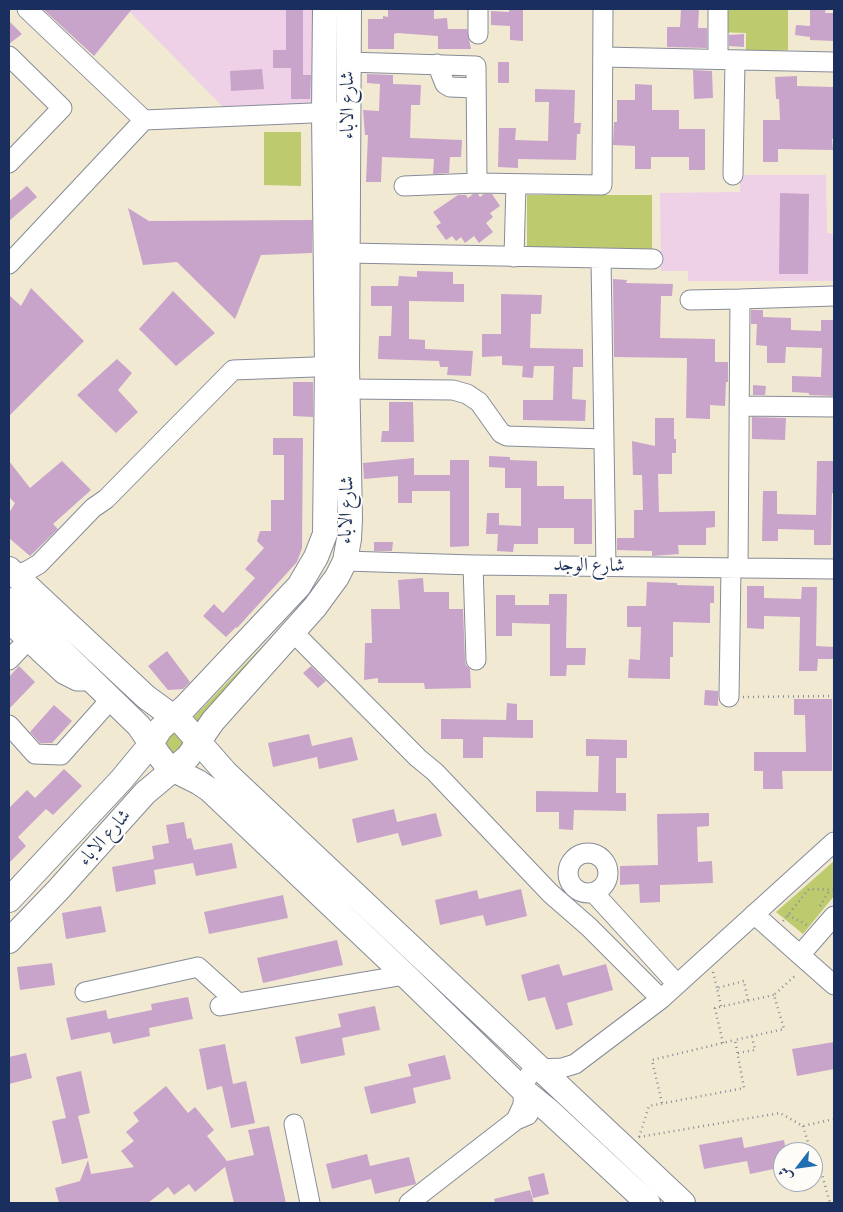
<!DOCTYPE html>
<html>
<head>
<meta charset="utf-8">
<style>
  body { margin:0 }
  #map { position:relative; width:843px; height:1212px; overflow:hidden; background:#f2e9d2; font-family:Alegreya,Amiri,serif }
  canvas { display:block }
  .frame { position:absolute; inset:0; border:10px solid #1b2f5e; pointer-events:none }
  .north { position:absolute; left:773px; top:1142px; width:50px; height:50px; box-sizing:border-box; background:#fdfcf7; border:1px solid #a3aaba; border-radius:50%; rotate:240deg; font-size:14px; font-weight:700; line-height:20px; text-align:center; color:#1b2f5e }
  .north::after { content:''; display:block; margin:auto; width:18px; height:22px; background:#1f6fb2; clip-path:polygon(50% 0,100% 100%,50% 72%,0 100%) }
</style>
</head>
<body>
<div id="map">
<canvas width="843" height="1212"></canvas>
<div class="frame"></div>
<div class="north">ش</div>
</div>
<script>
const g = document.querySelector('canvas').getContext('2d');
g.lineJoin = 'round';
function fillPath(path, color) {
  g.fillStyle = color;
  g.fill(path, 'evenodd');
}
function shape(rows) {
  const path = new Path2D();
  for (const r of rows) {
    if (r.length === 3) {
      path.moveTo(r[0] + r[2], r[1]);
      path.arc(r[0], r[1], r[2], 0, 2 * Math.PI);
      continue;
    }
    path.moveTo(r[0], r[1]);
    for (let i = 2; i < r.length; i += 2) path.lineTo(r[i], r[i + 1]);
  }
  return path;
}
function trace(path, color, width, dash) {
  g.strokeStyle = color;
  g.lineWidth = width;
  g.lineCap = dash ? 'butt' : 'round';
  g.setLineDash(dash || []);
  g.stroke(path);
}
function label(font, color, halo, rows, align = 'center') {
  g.font = font + ' Alegreya,Amiri,serif';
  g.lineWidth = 4;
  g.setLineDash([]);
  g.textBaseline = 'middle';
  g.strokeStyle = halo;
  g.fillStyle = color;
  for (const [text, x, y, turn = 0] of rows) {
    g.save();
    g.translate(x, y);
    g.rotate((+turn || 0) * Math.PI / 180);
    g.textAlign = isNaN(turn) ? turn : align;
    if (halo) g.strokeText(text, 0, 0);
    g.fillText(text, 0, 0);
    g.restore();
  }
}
const built = shape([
  [127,9,321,9,323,105,225,109],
  [740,175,826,175,827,233,834,234,834,281,688,281,688,271,661,271,660,193,740,192]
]);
const green = shape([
  [718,9,788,9,788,50,746,53,746,33,718,32],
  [264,132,301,132,301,186,264,185],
  [527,195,652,195,652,253,527,254],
  [283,625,289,631,200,728,192,719],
  [173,731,187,739,177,753,169,751,165,742],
  [834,861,834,896,803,934,776,912]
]);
const building = shape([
  [43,9,132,9,94,56],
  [286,9,303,9,303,75,311,75,310,99,291,99,291,68,273,68,273,50,286,50],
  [388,9,434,10,434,19,447,18,448,29,467,29,471,49,438,49,438,36,397,33,394,34,394,49,368,49,368,19,383,19,383,16,388,17],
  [509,9,523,9,523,41,510,40,510,26,491,25,491,11,509,12],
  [681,9,699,9,698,28,707,28,707,48,667,47,667,27,680,27],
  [810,9,826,9,825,13,834,13,834,41,810,40,810,37,795,35,796,25,810,26],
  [9,21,22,34,9,44],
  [744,34,744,47,729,46,729,35],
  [498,62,509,62,509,83,498,83],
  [262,69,264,89,231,91,230,71],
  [693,70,712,71,713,98,694,99],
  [367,74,393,75,393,84,421,85,420,105,411,105,410,138,462,140,461,157,450,157,449,173,433,174,434,159,382,157,381,182,366,182,368,135,365,135,363,110,379,111,380,84,367,83],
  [797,76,797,86,834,87,834,139,832,139,833,150,778,149,778,162,763,162,763,120,780,120,779,99,776,99,775,77],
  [635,84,652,85,652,110,679,110,679,129,705,129,705,170,689,170,689,157,651,157,651,169,635,169,635,146,613,145,614,122,617,122,617,100,635,100],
  [535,89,575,90,574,123,581,123,580,134,577,134,576,160,518,159,518,168,498,167,499,128,516,128,515,140,548,141,549,102,535,102],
  [27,186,37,197,9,221,9,201],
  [780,193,809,194,808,274,779,274],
  [473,194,478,194,480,197,484,194,492,194,500,206,490,213,493,217,486,223,493,232,479,243,474,236,465,243,461,237,456,241,452,236,446,240,436,226,441,223,433,212,458,195,466,195,468,198],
  [128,208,149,221,312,220,312,253,261,255,235,319,177,262,143,265],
  [417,271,453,272,453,284,464,284,464,302,409,301,409,339,425,340,425,349,473,351,471,376,447,375,448,367,440,367,439,361,378,359,379,336,391,336,392,306,371,306,371,286,398,286,399,276,417,277],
  [613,279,627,280,626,283,673,284,672,296,661,296,660,338,715,339,715,362,728,362,728,382,726,382,725,406,710,405,710,419,686,418,687,358,614,357],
  [31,288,84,341,9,416,9,295,21,306],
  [173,291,215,333,176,366,139,329],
  [501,294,542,295,541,314,531,314,530,348,583,349,583,367,573,367,572,399,586,400,585,421,523,420,523,400,553,400,554,366,534,366,533,378,522,377,523,366,502,365,502,356,482,357,482,334,501,334],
  [751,310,763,310,763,317,791,318,791,330,821,331,821,320,834,320,834,396,809,395,809,393,792,392,792,376,821,377,822,348,786,347,785,363,767,363,767,346,756,345,757,324,751,324],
  [117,359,132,373,118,390,138,412,116,433,77,395],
  [293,382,313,382,313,417,293,416],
  [753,385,766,386,765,395,753,395],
  [389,402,413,402,414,442,381,442,382,431,389,431],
  [752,417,786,418,785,440,752,439],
  [655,418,674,418,674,439,676,439,676,453,672,453,672,474,658,474,659,512,715,511,715,527,706,528,706,545,678,545,679,554,652,556,652,551,617,550,617,538,634,538,634,510,643,510,642,475,633,475,632,441,655,446],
  [273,438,303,438,302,548,297,562,237,628,236,627,226,637,203,616,214,604,223,613,255,578,245,569,264,548,257,541,260,531,271,531,271,500,284,500,284,455,273,455],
  [489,456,510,457,510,460,537,461,537,486,564,486,564,499,592,499,592,544,574,544,574,528,538,528,538,544,514,544,513,552,497,551,498,534,486,534,487,513,499,513,499,525,521,526,521,488,505,488,505,468,489,467],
  [414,458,414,475,450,475,450,460,469,460,469,546,450,547,450,491,412,491,412,503,398,503,398,476,364,479,363,463],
  [9,461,30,488,62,461,91,490,53,524,58,529,30,556,9,538,9,513,15,503,9,497],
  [817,461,834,461,834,493,832,493,831,545,814,545,814,530,778,529,778,541,762,541,763,491,777,491,777,514,816,515],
  [374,542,393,542,392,551,374,551],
  [423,578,424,592,449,592,449,609,463,609,465,660,466,665,470,669,471,688,425,689,424,683,378,683,378,678,364,680,365,643,372,643,371,609,400,609,398,580],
  [647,582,677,583,677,585,714,586,714,603,710,603,710,623,673,622,673,657,670,657,670,679,628,678,629,659,640,660,641,627,627,627,627,606,646,606],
  [747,586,764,586,764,598,801,599,802,587,817,587,816,646,834,647,834,659,818,659,817,671,799,671,800,617,764,616,764,629,747,628],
  [549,594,567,594,566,648,586,648,585,665,567,665,566,676,550,676,550,624,512,623,512,636,496,636,496,595,515,595,515,605,549,605],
  [167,651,190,682,183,689,168,690,148,666],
  [19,666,35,682,9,709,9,677],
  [311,666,326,681,318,688,303,673],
  [705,690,718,691,718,706,704,705],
  [794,699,832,699,832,771,782,771,783,789,763,789,763,771,754,771,754,752,806,752,805,715,794,715],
  [507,703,517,704,517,720,533,720,533,738,483,737,483,758,463,758,463,739,441,739,441,719,506,720],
  [54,705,72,721,52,743,40,743,30,732],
  [309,734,312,746,352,737,358,760,319,769,317,757,273,767,268,743],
  [586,739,627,740,627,758,616,758,616,793,626,793,626,811,574,810,573,830,559,829,559,812,536,812,536,791,598,792,599,756,586,756],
  [64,769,82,786,53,815,46,809,18,837,26,846,9,863,9,808,27,790,35,798],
  [394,809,397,822,436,813,442,836,402,846,398,833,357,843,352,819],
  [709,813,709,826,697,827,698,862,712,861,713,883,660,885,660,902,640,903,639,884,620,885,620,866,658,865,657,814],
  [184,822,187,839,191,838,194,850,232,843,237,868,196,876,193,863,154,870,156,884,116,892,112,867,154,859,152,846,169,843,166,825],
  [521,889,527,916,486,926,483,915,440,925,435,900,477,890,479,899],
  [283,895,288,918,209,934,204,912],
  [101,906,106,932,66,939,62,913],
  [337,940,343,965,263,983,257,958],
  [52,963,55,985,20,990,17,967],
  [559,964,563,976,606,964,613,990,567,1003,573,1025,556,1030,545,997,528,1001,521,975],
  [188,997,193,1019,149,1028,150,1036,113,1044,110,1032,71,1040,66,1018,106,1010,108,1019,152,1010,151,1004],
  [375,1006,380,1030,342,1038,345,1055,301,1064,295,1037,341,1027,338,1014],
  [834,1042,834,1069,797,1076,792,1049],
  [225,1044,233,1084,246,1081,255,1123,231,1128,222,1086,207,1090,199,1049],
  [26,1053,32,1078,9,1084,9,1057],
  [445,1055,451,1079,413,1088,416,1103,371,1114,364,1087,411,1076,408,1064],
  [81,1071,90,1113,78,1116,88,1158,62,1164,52,1121,66,1118,56,1077],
  [166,1086,188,1113,195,1107,214,1130,207,1136,227,1161,254,1155,248,1130,269,1126,286,1203,234,1203,225,1167,195,1192,189,1184,174,1195,168,1187,148,1203,59,1203,55,1188,80,1181,88,1160,91,1174,134,1167,121,1151,134,1141,126,1132,139,1121,133,1113],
  [742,1137,744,1148,784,1140,786,1152,783,1152,783,1167,750,1174,747,1161,704,1169,699,1145],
  [367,1154,370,1166,409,1157,416,1184,375,1194,371,1179,332,1189,326,1164],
  [544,1173,549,1194,533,1198,528,1177],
  [530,1190,534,1203,495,1203,494,1199]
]);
const path = shape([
  [743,697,834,696],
  [820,906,829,891],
  [788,915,807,925],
  [783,921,809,889,834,890],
  [713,972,717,988],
  [721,1006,717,988,744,981,748,1001],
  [723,1043,715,1008,774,995],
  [738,1053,755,1050,752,1037],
  [662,1103,652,1060,735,1040],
  [803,1126,811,1152],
  [639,1137,649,1106,744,1088,735,1040,784,1029,774,995,797,974],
  [639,1137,780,1113,803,1126,834,1119],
  [813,1160,819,1164,830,1203]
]);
const minor = shape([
  [27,9,144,120],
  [718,9,718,59],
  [478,34,478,9],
  [9,56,62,108,9,163],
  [603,57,834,62],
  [348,62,476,66,477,183],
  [437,64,445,84,450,87,476,88],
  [733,175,735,60],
  [404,186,477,183,602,185,603,9],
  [348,253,653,259],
  [514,257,516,184],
  [601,259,606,566],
  [9,264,144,120,336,112],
  [690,300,740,299],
  [348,389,453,390,467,394,479,402,501,433,507,436,604,439],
  [739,406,834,407],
  [345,561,473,565,834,569],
  [473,565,476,660],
  [738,568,740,299,834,296],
  [9,577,27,571,39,564,93,508,106,499,233,370,341,366],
  [9,624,63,674,77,681,92,681],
  [293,632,418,758,435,772,550,893,589,927,661,999],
  [9,660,27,641],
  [729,697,731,568],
  [9,725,35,754,61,755,111,699],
  [588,873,20],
  [593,892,677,984],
  [754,914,800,955,834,916],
  [800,955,834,985],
  [85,992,198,967,238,1003],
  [220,1006,405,975],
  [516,1120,523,1105,524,1083,530,1074,540,1069,562,1068,575,1064,661,999,834,842],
  [294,1124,310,1203],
  [409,1203,516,1120,528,1115]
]);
const major = shape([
  [9,569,146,697,183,724,226,773,683,1203],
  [9,600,139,726,158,754,165,763,174,770,198,782,210,790,405,975,522,1089,549,1111,648,1203],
  [9,900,122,779,151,744,160,729,186,706,299,586,316,557,325,534,327,367,324,113,325,9],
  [9,941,58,890,145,793,188,757,213,721,315,607,337,577,345,561,349,539,350,519,347,366,349,9]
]);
const streetNames = [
  ["شارع الاباء",348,105,-90],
  ["شارع الاباء",347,510,-88],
  ["شارع الوجد",589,566,1],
  ["شارع الاباء",105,838,-48]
];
fillPath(built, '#eed0e7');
fillPath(green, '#bdcb6e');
fillPath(building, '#c8a4ca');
trace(minor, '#868c98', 21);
trace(major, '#868c98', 26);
trace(path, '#868c98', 2.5, [1, 4]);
trace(minor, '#fff', 19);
trace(major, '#fff', 24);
label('19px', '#1b2f5e', '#fdfcf7', streetNames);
</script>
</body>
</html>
